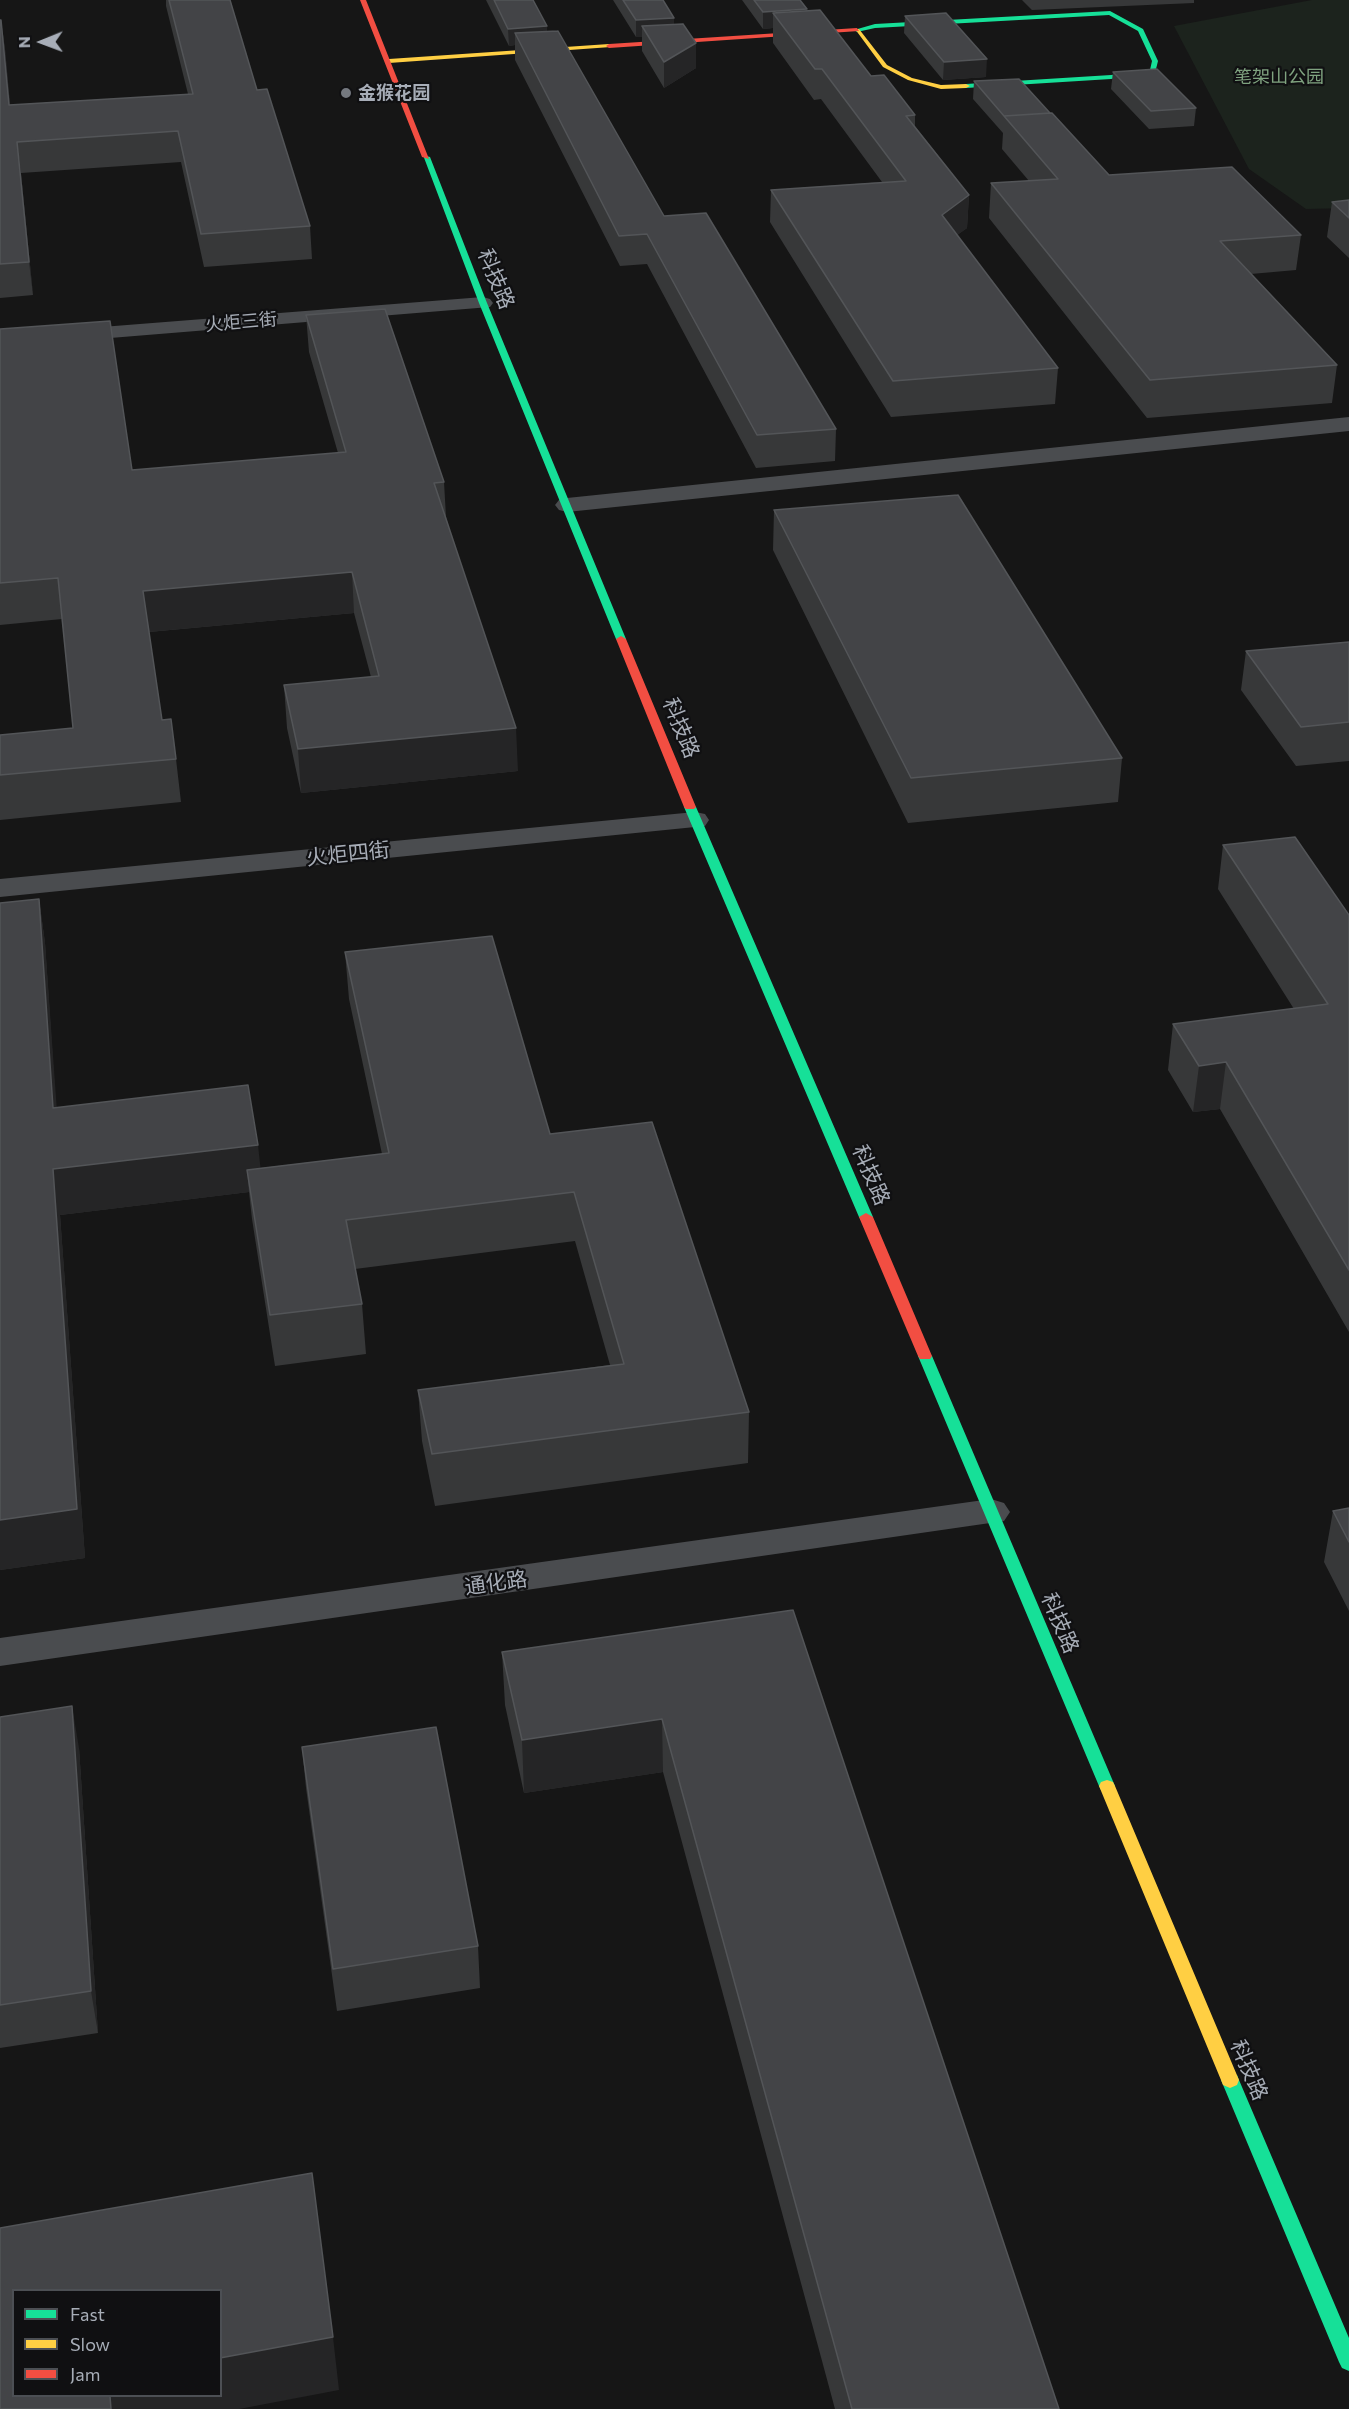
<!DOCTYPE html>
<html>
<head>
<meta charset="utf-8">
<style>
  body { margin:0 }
  #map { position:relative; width:1349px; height:2409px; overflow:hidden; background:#161616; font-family:Commissioner,sans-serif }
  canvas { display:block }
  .legend { position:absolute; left:12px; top:2289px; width:210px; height:108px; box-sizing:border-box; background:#101012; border:2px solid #4c4f54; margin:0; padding:8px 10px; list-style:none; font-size:18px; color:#a7adb7 }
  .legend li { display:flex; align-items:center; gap:12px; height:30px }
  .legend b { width:30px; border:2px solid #4c4f54 }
  .north { position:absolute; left:12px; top:12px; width:60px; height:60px; -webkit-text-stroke:4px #101012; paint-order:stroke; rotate:269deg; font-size:16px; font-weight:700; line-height:24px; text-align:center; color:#a7adb7 }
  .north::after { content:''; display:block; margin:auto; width:21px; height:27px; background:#a7adb7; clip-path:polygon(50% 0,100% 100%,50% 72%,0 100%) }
</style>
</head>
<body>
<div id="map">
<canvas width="1349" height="2409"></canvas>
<ul class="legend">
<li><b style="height:8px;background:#16e098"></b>Fast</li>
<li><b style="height:8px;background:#ffcf43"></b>Slow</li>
<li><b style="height:8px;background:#f24e42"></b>Jam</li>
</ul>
<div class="north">N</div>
</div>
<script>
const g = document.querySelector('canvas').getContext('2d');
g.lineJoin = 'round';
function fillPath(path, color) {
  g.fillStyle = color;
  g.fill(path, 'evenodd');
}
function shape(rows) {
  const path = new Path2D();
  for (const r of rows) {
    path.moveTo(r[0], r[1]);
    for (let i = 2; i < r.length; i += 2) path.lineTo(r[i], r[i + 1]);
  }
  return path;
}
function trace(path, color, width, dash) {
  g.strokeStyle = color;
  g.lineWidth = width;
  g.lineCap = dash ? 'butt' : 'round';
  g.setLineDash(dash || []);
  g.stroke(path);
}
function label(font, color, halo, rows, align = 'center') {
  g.font = font + ' Commissioner,"Noto Sans SC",sans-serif';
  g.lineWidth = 4.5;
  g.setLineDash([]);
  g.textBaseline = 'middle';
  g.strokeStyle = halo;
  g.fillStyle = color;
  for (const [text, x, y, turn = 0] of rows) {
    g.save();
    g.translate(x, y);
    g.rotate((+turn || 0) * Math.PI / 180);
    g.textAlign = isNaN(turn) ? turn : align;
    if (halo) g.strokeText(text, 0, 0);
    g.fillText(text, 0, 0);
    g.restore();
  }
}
const green = shape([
  [1312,0,1349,0,1349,208,1306,209,1249,169,1174,26]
]);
const street = shape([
  [483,297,490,299,493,303,490,307,0,347,0,335,483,297],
  [1349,417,1349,431,567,512,559,510,555,505,559,500,567,498,1349,417],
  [695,812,705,814,709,820,705,826,0,897,0,879,695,812],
  [991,1499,1004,1503,1010,1512,1004,1521,0,1666,0,1638,991,1499]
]);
const fast = shape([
  [1110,11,1143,29,1158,61,1155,73,1111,79,966,88,962,86,966,84,1111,75,1150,70,1152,61,1138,31,1109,15,875,28,857,32,854,30,875,24,1110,11],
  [423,155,430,157,487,303,626,639,625,641,621,642,616,639,479,303,423,155],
  [690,804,696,807,873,1217,871,1220,861,1220,859,1217,684,807,690,804],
  [925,1351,932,1356,1115,1786,1113,1790,1107,1792,1101,1790,1099,1786,918,1356,925,1351],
  [1230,2072,1237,2075,1239,2080,1349,2338,1349,2371,1342,2368,1339,2362,1221,2080,1223,2075,1230,2072]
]);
const slow = shape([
  [855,29,859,29,887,65,912,78,941,85,966,84,970,86,966,88,941,89,908,80,883,67,855,29],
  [609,44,611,47,389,63,386,61,389,59,609,44],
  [1107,1780,1113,1782,1115,1786,1239,2080,1237,2085,1230,2088,1223,2085,1221,2080,1099,1786,1101,1782,1107,1780]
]);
const jam = shape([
  [360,0,366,0,429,159,422,157,360,0],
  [857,28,859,31,609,48,606,46,609,44,857,28],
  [621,636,626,639,696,807,694,809,686,809,684,807,616,639,621,636],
  [866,1213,873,1217,932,1356,930,1359,920,1359,918,1356,859,1217,866,1213]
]);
const wall = shape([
  [166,0,230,0,257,90,310,226,312,259,204,267,181,162,21,173,33,295,0,298,0,20,1,20,5,49,10,105,188,94,166,6],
  [486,0,533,0,547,26,547,31,664,216,836,429,835,461,756,468,647,264,620,266,515,60,515,45,509,46],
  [613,0,663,0,674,24,696,43,696,68,664,88,642,51,642,37,636,37],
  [742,0,800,0,807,11,871,76,915,115,915,126,969,195,967,228,957,235,1058,368,1055,404,891,417,770,222,771,190,882,182,821,99,814,100,773,43,773,28,763,29],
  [1022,0,1194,0,1194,3,1032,10],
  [905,16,986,77,943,80,904,33],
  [1113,72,1196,108,1194,126,1149,129,1111,89],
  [974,81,1050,113,1109,175,1301,235,1296,270,1251,274,1337,365,1332,403,1147,418,989,218,991,183,1029,181,1002,149,1003,133,973,99],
  [1349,200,1349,258,1327,237,1332,202],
  [306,315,444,482,446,517,518,771,301,793,287,728,284,685,371,677,354,613,149,632,162,720,176,759,181,802,0,820,0,735,73,728,62,619,0,625,0,329,132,470,338,453,309,352],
  [774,510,1122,758,1118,802,908,823,773,550],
  [1349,642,1349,761,1296,766,1241,690,1246,651],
  [1223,845,1349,915,1349,1332,1220,1109,1193,1112,1168,1070,1173,1024,1294,1009,1218,889],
  [39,899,45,943,56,1107,260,1168,382,1154,349,999,345,952,550,1134,749,1412,748,1463,435,1506,422,1441,418,1390,610,1365,575,1241,355,1269,362,1304,366,1354,275,1366,252,1219,249,1192,60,1215,85,1558,0,1570,0,903],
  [1349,1508,1349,1611,1324,1562,1333,1511],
  [793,1610,1059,2409,835,2409,663,1772,524,1793,505,1705,502,1652],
  [0,1717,79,1748,98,2033,0,2048],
  [302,1747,478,1946,480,1988,337,2011,306,1788]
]);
const shadedWall = shape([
  [807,9,807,26,773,13,773,28,763,29,763,12],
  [674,18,674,35,642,26,642,37,636,37,636,20],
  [1,20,5,49,13,135,9,105],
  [547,26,547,43,515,33,515,45,509,46,508,29],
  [696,43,696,68,664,88,664,62],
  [987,59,986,77,943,80,944,62],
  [17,142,21,173,33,295,29,262],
  [969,195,967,228,940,248,942,215],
  [352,572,354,613,148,632,143,591],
  [516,728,518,771,301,793,298,749],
  [39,899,45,943,60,1154,53,1108],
  [1226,1062,1220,1109,1193,1112,1199,1066],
  [258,1145,263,1191,247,1170,249,1192,60,1215,85,1558,0,1570,0,1520,53,1169],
  [72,1706,79,1748,98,2033,91,1991],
  [662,1719,663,1772,524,1793,522,1740],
  [333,2337,339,2390,239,2409,111,2409,110,2396,220,2396,220,2358]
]);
const building = shape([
  [169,0,230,0,257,90,267,89,310,226,201,234,178,131,17,142,29,262,0,264,0,20,1,20,9,105,193,94,169,0],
  [494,0,533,0,547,26,508,29,494,0],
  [623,0,663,0,674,18,636,20,623,0],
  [754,0,800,0,807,9,763,12,754,0],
  [820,10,871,76,884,75,915,115,906,116,969,195,942,215,1058,368,893,381,771,190,906,181,822,69,815,69,773,13,820,10],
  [946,13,987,59,944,62,905,16,946,13],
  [683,24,696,43,664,62,642,26,683,24],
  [558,31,664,216,706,213,836,429,757,435,647,234,619,236,515,33,558,31],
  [1157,69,1196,108,1151,111,1113,72,1157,69],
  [1019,79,1050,113,1004,116,974,81,1019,79],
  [1052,113,1109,175,1232,167,1301,235,1220,241,1337,365,1150,380,991,183,1058,179,1004,116,1052,113],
  [1349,200,1349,218,1332,202,1349,200],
  [385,309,444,482,434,483,516,728,298,749,284,685,379,676,352,572,143,591,162,720,171,719,176,759,0,775,0,735,73,728,58,578,0,583,0,329,110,321,132,470,346,452,306,315,385,309],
  [958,495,1122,758,911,778,774,510,958,495],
  [1349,642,1349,722,1301,727,1246,651,1349,642],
  [1295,837,1349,915,1349,1270,1226,1062,1199,1066,1173,1024,1328,1004,1223,845,1295,837],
  [39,899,53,1108,248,1085,258,1145,53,1169,77,1509,0,1520,0,903,39,899],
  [492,936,550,1134,652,1122,749,1412,432,1454,418,1390,624,1364,574,1192,346,1220,362,1304,270,1315,247,1170,389,1153,345,952,492,936],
  [1349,1508,1349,1542,1333,1511,1349,1508],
  [793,1610,1059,2409,852,2409,662,1719,522,1740,502,1652,793,1610],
  [72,1706,91,1991,0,2005,0,1717,72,1706],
  [436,1727,478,1946,333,1969,302,1747,436,1727],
  [312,2173,333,2337,220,2358,220,2290,14,2290,14,2396,110,2396,111,2409,0,2409,0,2228,312,2173]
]);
const markers = [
  [346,93,6,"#74787f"]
];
const farParknames = [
  ["笔架山公园",1279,77]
];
const farPoinames = [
  ["金猴花园",358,93]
];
const farStreetnames = [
  ["火炬三街",241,322,-5]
];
const streetNames = [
  ["科技路",496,279,68],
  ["科技路",681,728,68],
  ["火炬四街",348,854,-6],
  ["科技路",871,1175,67],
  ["通化路",496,1583,-8],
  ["科技路",1060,1623,67],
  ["科技路",1249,2070,67]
];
fillPath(green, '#1c231d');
fillPath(street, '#4a4c4f');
fillPath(fast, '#16e098');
fillPath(slow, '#ffcf43');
fillPath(jam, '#f24e42');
fillPath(wall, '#373839');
fillPath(shadedWall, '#252526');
fillPath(building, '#434447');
trace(building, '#535558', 1.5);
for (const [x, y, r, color] of markers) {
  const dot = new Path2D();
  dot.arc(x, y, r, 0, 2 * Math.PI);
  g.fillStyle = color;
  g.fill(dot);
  trace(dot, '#101012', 2);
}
label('18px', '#7fa27f', '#101012', farParknames);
label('bold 18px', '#a7adb7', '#101012', farPoinames, 'left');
label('18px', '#a7adb7', '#101012', farStreetnames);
label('21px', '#a7adb7', '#101012', streetNames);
</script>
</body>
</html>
